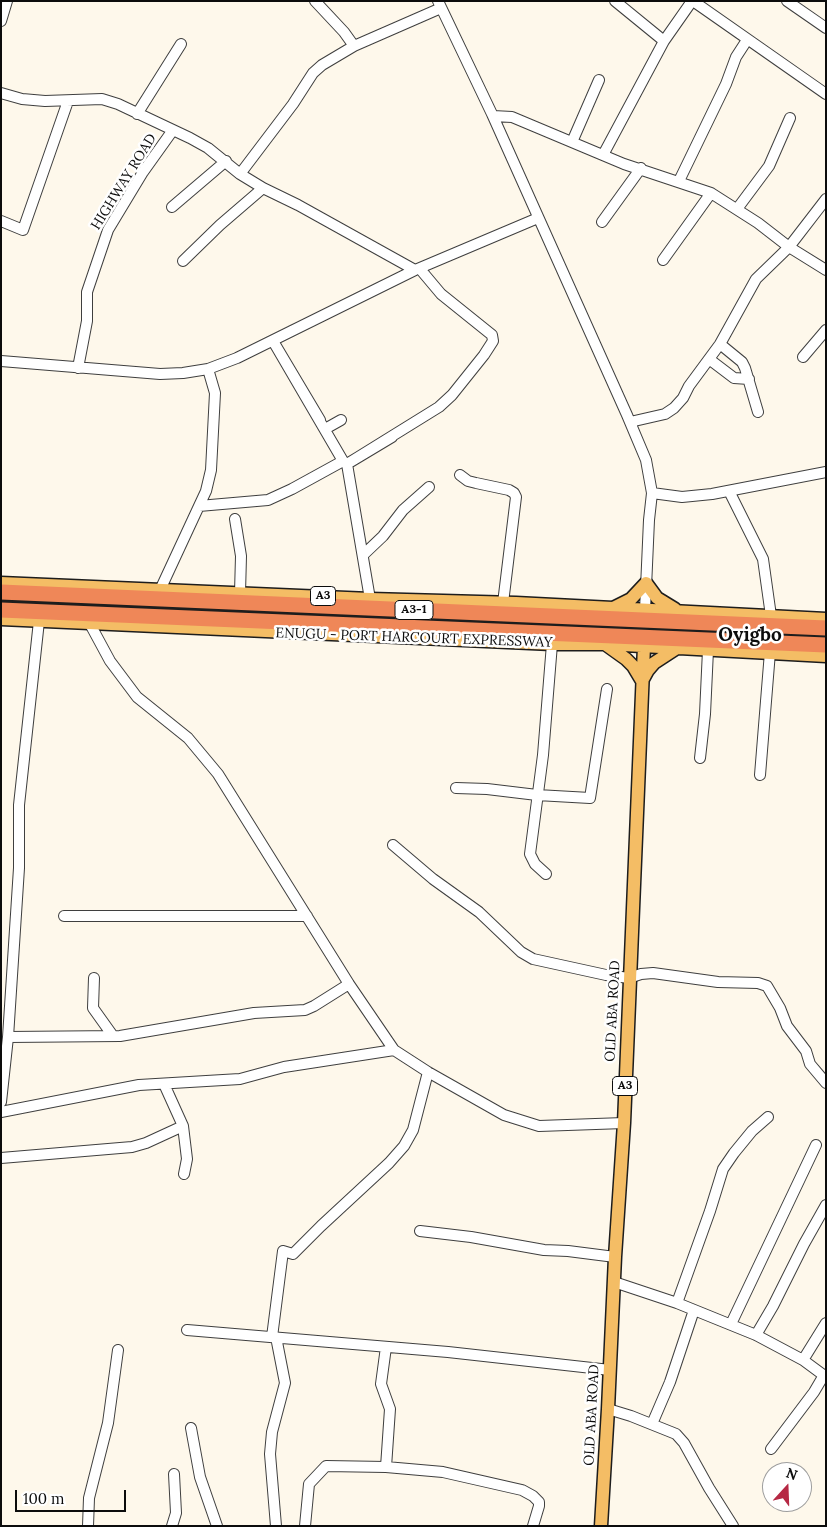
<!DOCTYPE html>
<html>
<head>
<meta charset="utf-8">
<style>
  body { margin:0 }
  #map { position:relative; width:827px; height:1527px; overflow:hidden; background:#fef8eb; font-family:Lora,serif }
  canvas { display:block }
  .frame { position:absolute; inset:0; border:2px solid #0c0c0c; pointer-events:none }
  .north { position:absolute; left:762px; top:1462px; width:50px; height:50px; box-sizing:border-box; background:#fff; border:1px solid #9e9e9e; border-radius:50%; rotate:20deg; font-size:14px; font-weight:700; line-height:20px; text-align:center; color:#0c0c0c }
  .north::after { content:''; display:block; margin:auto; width:18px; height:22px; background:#b62944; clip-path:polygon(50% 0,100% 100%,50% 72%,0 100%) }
  .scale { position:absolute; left:15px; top:1490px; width:111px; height:22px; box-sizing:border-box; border:2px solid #0c0c0c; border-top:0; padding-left:6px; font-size:15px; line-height:18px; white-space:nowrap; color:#0c0c0c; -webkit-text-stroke:4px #fff; paint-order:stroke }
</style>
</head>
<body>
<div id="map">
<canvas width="827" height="1527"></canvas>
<div class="frame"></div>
<div class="north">N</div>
<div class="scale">100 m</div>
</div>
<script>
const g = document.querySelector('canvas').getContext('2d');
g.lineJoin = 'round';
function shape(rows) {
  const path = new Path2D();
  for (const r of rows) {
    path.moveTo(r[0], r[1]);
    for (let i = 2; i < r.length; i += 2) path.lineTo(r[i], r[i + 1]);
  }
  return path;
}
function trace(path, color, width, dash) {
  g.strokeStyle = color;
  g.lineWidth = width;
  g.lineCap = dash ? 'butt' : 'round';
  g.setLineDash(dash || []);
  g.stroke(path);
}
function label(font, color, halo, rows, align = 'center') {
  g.font = font + ' Lora,serif';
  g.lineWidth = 5;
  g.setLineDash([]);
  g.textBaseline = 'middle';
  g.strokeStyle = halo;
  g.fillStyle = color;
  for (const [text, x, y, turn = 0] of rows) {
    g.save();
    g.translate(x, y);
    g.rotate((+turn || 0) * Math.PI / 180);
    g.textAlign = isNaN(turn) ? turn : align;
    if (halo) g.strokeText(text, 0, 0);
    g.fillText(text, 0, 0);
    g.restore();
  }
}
const minor = shape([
  [315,1,344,32,354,46],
  [438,1,492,114,627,415,646,460,652,493,649,520,645,610],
  [615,1,664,41],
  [693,1,826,94],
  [787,1,826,28],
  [1,21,7,1],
  [1,93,22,99,45,101,102,99,118,104,190,138,208,148,240,174,263,188,298,205,415,270],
  [137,114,181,44],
  [493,116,512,117,624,164,711,193,758,223,789,247,826,270],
  [572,142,599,80],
  [603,155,664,41,692,1],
  [240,174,293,104,313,73,322,65,354,46,441,8],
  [679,181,726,84,736,57,747,40],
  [172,207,226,161],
  [737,209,769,166,790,118],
  [1,221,23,230,68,101],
  [602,222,641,168],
  [663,260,711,193],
  [183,261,220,225,263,188],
  [720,344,742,362,745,368,758,412],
  [803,357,826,330],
  [709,359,734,378,749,379],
  [1,361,160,374,183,373,208,369,237,358,415,270,538,218],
  [78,368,87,321,87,292,108,230,143,172,173,130],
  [320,420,273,341,343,461,347,464,370,599],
  [630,422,665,414,674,408,683,398,689,386,720,344,756,279,789,247,826,199],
  [325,429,341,420],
  [392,437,347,464,439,407,452,395,484,355,493,341,492,335,441,294,420,269],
  [460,475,468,481,476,483,509,490,514,493,516,497,503,603],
  [729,491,763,559,771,616],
  [652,493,682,497,712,494,826,472],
  [199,506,206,491,211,470,215,393,208,369],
  [235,519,241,556,240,593],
  [363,555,383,536,403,510,429,487],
  [160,590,199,506,268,500,292,489,343,461],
  [90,624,110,661,137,697,188,738,218,774,349,984,394,1050,428,1072,504,1115,539,1126,624,1123],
  [700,758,705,714,708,650],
  [760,775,770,652],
  [456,788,487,789,537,795,590,798,607,689],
  [393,845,433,879,479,912,521,952,533,959,606,975,629,978,641,974,653,973,718,982,758,983,767,986,780,1008,787,1026,806,1051,810,1064,826,1083],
  [546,874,535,864,530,854,543,755,552,644],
  [64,916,307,916],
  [94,978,93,1008,113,1036],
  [8,1037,120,1036,254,1013,305,1010,314,1006,349,984],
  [1,1102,8,1037,19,868,19,805,39,621],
  [1,1112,139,1085,240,1079,284,1067,394,1050],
  [183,1126,187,1159,184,1174],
  [1,1158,132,1147,146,1143,183,1126,164,1084],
  [420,1231,471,1237,544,1250,568,1251,615,1257],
  [614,1282,677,1303,756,1335,803,1360,826,1377],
  [677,1303,710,1211,723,1169,734,1153,752,1131,768,1117],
  [731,1324,816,1145],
  [187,1330,448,1352,610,1370],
  [756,1335,773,1306,804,1244,826,1205],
  [272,1337,283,1251,293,1254,321,1226,389,1163,404,1146,413,1130,428,1072],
  [803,1360,826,1323],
  [608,1409,631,1416,676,1434,684,1443,709,1488,733,1526],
  [652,1424,670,1382,694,1310],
  [191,1428,200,1477,217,1526],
  [771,1449,814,1392,824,1375],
  [386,1467,443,1472,522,1490,533,1496,539,1502,539,1506,533,1526],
  [88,1526,89,1498,108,1423,118,1350],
  [172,1526,176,1513,174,1474],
  [276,1526,270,1454,272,1432,285,1383,276,1337],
  [305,1526,309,1484,326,1466,386,1467,390,1409,381,1384,386,1347]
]);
const major = shape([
  [1,583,370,599,516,603,826,619],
  [613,608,631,599,646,583,657,598,675,609],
  [1,619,552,644,605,644,826,656],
  [605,644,626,659,633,666,642,681,648,670,654,663,677,648],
  [601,1526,608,1409,615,1257,624,1123,644,646]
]);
const highway = shape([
  [1,592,826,628],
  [1,610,826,645]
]);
const shields = [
  [323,596,25],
  [414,610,38],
  [625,1086,25]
];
const shieldNames = [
  ["A3",323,596],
  ["A3-1",414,610],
  ["A3",625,1086]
];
const streetNames = [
  ["HIGHWAY ROAD",124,182,-58],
  ["ENUGU - PORT HARCOURT EXPRESSWAY",414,638,2],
  ["OLD ABA ROAD",613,1011,-87],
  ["OLD ABA ROAD",592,1415,-87]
];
const districtNames = [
  ["Oyigbo",750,636]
];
trace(minor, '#3f3f3f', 12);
trace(major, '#1d1d1d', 15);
trace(highway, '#1d1d1d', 18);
trace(minor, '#fff', 10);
trace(major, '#f4bd65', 12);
trace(highway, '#ef8758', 15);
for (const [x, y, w] of shields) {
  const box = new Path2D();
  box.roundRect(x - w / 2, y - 9.5, w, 19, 4);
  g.fillStyle = '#fff';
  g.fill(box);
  trace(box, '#0c0c0c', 1);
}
label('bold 12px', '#0c0c0c', null, shieldNames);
label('14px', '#0c0c0c', '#fff', streetNames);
label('bold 19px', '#0c0c0c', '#fff', districtNames);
</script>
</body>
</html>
